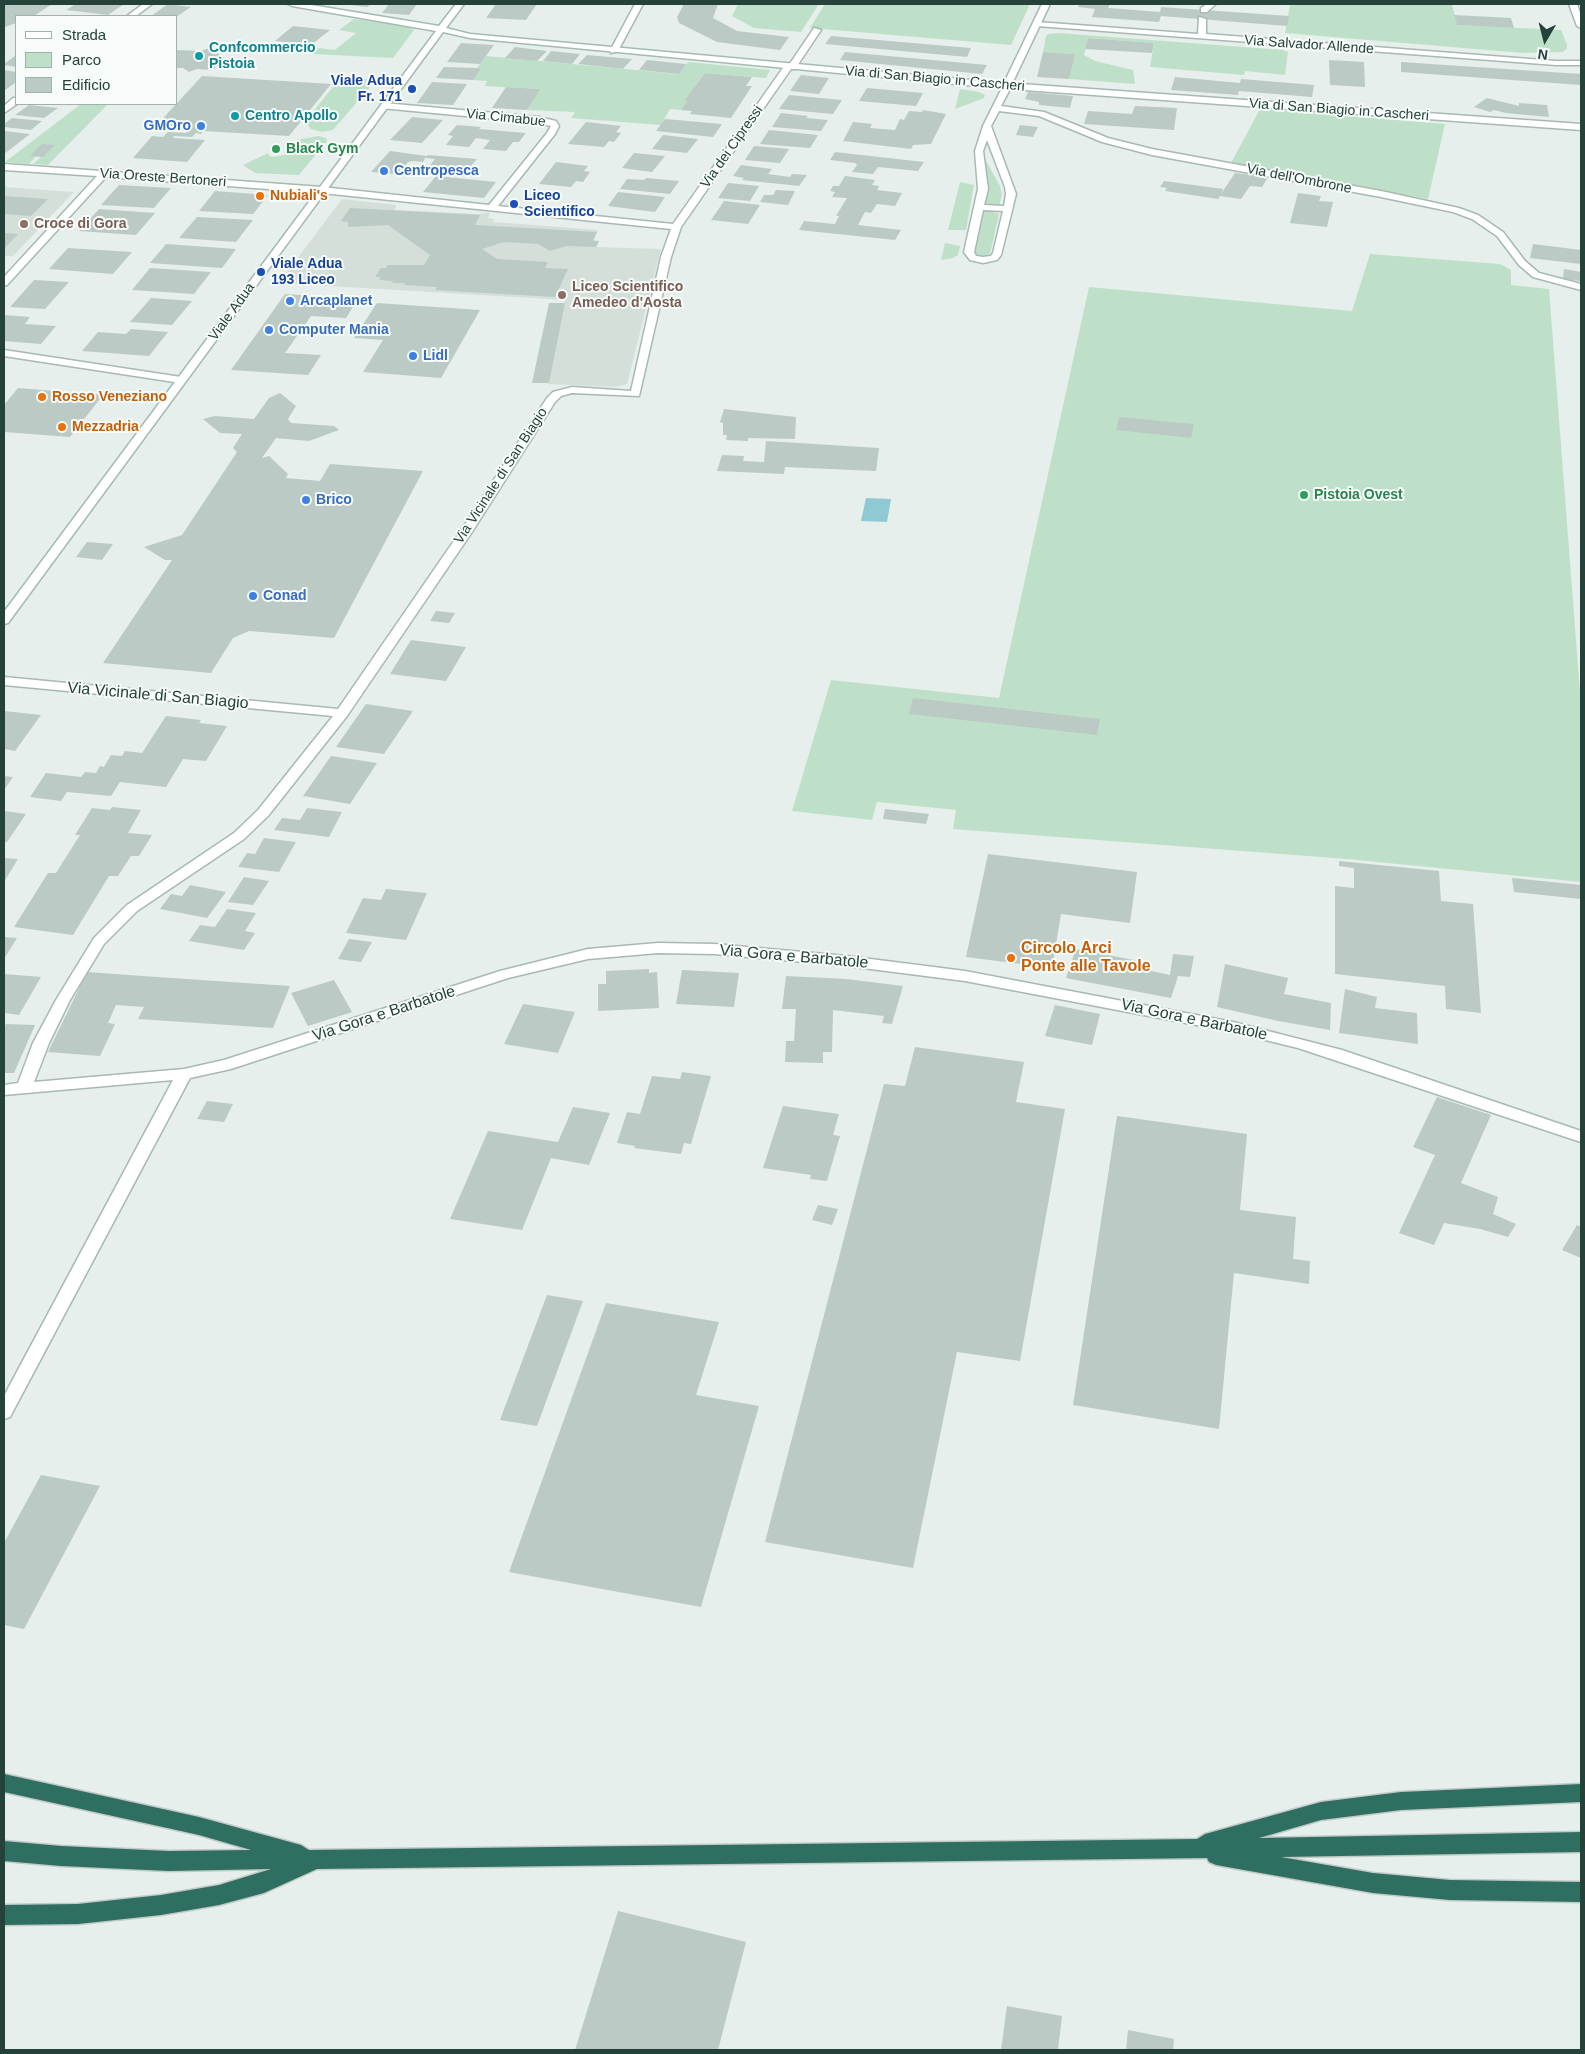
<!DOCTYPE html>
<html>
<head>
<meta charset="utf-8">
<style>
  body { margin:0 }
  #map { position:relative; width:1585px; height:2054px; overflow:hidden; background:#e6efeb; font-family:Helvetica,sans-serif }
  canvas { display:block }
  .frame { position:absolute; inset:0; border:5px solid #24423a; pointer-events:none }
  .legend { position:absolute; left:15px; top:15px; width:162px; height:90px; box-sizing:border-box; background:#f7fbf9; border:1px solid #a3b1ad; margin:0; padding:6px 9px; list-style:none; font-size:15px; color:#24423a }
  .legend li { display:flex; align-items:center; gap:10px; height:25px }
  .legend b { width:25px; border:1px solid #a3b1ad }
  .north { position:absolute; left:1520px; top:15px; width:50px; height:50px; -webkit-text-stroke:4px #f7fbf9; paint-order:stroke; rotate:188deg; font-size:14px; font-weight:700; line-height:20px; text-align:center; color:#24423a }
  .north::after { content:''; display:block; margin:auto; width:18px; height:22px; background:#24423a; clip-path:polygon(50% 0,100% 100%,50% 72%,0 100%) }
</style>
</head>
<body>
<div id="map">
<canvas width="1585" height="2054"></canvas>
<div class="frame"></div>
<ul class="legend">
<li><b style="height:6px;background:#fff"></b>Strada</li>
<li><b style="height:14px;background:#bfe0c8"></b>Parco</li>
<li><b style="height:14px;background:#bbcac4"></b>Edificio</li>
</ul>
<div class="north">N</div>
</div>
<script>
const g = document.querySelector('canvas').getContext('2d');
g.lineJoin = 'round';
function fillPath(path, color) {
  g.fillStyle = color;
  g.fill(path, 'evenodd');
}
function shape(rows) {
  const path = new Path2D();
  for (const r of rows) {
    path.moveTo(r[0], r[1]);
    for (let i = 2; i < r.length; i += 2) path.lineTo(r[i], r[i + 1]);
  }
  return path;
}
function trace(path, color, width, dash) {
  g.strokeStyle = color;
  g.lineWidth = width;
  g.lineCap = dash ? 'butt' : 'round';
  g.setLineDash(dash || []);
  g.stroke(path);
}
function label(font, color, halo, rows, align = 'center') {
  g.font = font + ' Helvetica,sans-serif';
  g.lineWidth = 4;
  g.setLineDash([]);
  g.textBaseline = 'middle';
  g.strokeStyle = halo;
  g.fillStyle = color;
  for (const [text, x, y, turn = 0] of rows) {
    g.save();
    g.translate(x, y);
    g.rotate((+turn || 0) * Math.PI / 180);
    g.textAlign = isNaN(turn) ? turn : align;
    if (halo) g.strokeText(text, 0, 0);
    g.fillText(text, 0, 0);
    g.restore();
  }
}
const built = shape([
  [4,187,74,192,13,256,4,256],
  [342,199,396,205,395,210,480,214,482,213,490,213,488,218,494,219,493,222,598,230,593,240,599,241,596,247,661,249,627,384,614,387,548,384,565,300,279,283]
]);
const green = shape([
  [738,4,819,4,801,32,754,28,732,16],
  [825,4,1030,4,1011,45,810,28],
  [1285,4,1452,4,1457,25,1561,30,1567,45,1567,49,1562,52,1523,53,1285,33,1290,5],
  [354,19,407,26,414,30,393,58,312,54,319,48,335,50,356,33,339,30],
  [1058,33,1283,50,1288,52,1285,75,1245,71,1244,75,1150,67,1154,43,1088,38,1084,55,1095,61,1133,70,1135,84,1069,79,1074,54,1043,52,1046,36,1049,34],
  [486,56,678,74,688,62,770,70,766,78,705,73,685,100,687,101,681,110,670,109,661,125,571,118,575,112,527,110,539,89,485,86,487,81,473,80,481,69,477,68],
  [347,78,376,80,333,130,322,132,311,129,305,122,336,83,340,79],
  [960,89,979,92,985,95,984,98,955,109],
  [81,104,108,104,48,165,33,164,41,157,36,156,29,164,5,162],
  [1260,109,1445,124,1428,199,1231,163],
  [319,136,326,138,327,141,299,175,255,173,243,165,268,153,269,156,274,157,284,155,301,139],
  [983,149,985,159,1000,186,1002,194,999,207,990,205,983,206],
  [960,182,974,185,966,230,948,230],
  [987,210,999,214,990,254,985,256,974,255,972,254,981,212],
  [945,243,960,246,958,255,953,258,941,260],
  [1370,254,1500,264,1511,270,1511,285,1549,289,1581,705,1581,882,1347,859,953,829,956,810,877,802,872,820,792,811,831,680,999,698,1089,287,1352,311]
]);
const water = shape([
  [866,498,891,499,887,522,861,521]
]);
const building = shape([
  [4,4,52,4,34,16,16,16,16,23,5,27],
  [76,4,124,4,108,15,66,10],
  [168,4,191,7,176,17,151,16],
  [342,4,371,4,367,7],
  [389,4,417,4,409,15,382,13],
  [496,4,537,4,526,20,486,18],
  [684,4,718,4,713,18,737,31,789,37,780,50,717,42,679,23,677,17],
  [1080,4,1110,4,1108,8,1160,12,1161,7,1289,16,1287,26,1161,16,1159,22,1092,17,1095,9,1078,7],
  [1454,15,1511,18,1514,28,1457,25],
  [293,26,330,30,311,45,275,41],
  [831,36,971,48,967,57,825,44],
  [1088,38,1154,43,1152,53,1085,49],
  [461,43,494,45,480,64,447,62],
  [515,47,547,51,537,61,505,58],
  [210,48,230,62,219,64,213,70,197,69,189,72,183,68,176,68,176,50,200,51],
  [551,51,580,54,572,64,543,61],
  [845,52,987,65,982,74,840,60],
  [1043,52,1075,54,1069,79,1037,77],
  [16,55,16,67,4,65,4,64],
  [587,55,632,59,623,69,578,64],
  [647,60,686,64,679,74,639,70],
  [1329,60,1364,62,1365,87,1330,85],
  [1401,62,1581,74,1581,85,1401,72],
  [444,67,477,68,481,69,473,80,436,78],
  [4,70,16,72,16,82,4,91],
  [705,73,752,77,746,86,752,86,731,118,690,114,692,111,681,110,687,101,684,101],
  [801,75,829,78,819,94,790,91],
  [202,76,331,84,289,136,203,131,201,134,196,133,192,137,174,136,173,138,205,140,187,162,133,158,152,136,163,137,168,132,186,133,188,130,154,128],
  [1175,77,1240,83,1241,79,1314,85,1312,97,1239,91,1238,95,1171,90],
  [432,82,467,84,453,105,417,103],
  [506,87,540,89,527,110,492,108],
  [867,88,923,93,916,106,859,101],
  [1028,92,1073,96,1070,108,1039,105,1039,102,1025,99],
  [789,95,842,100,833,114,779,109],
  [1487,98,1519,106,1519,103,1547,105,1549,117,1506,113,1494,110,1490,112,1474,107],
  [29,105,58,108,44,118,15,115],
  [1135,106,1177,108,1174,130,1084,124,1088,111,1132,114],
  [923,110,946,114,931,144,913,145,911,149,843,141,853,122,872,124,870,128,895,130,900,119,904,120,909,111,922,112],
  [781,113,808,116,806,118,828,120,821,131,772,127],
  [412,117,443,120,422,143,390,140],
  [12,118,42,121,31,130,4,127,4,124],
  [665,119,722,124,713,137,656,131],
  [586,122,621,126,616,132,621,133,614,142,609,141,604,147,568,144],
  [457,125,481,127,479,129,526,133,519,142,513,142,506,151,483,149,490,140,476,138,469,147,446,145,453,136,448,135],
  [1020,125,1038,127,1033,137,1016,135],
  [769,130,818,135,810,148,760,144],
  [4,131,30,134,4,154],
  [663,135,698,139,687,153,652,149],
  [42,144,55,145,43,157,30,156],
  [754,146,789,149,780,163,745,160],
  [390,151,427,156,428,155,477,159,468,169,430,165,435,159,425,158,423,162,413,161,408,162,398,174,371,172],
  [835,152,924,162,918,171,878,167,873,174,852,172,857,165,855,163,830,160],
  [634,153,665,156,652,172,622,168],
  [556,162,588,166,584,171,590,172,583,182,576,181,571,187,539,184],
  [741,165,772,169,768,174,790,177,792,174,807,175,799,186,742,180,744,178,733,176],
  [1235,173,1268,177,1262,187,1250,186,1241,199,1220,196,1218,199,1165,191,1167,188,1160,187,1164,181,1223,189,1221,194],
  [436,176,496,182,484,198,423,192],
  [845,176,875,180,872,185,879,186,877,190,902,193,895,206,877,204,871,213,865,212,858,225,901,230,895,240,799,230,804,221,835,224,839,216,836,216,847,198,832,197,835,192,830,191,833,186,839,186],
  [646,178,679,181,670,194,620,189,627,179,644,180],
  [728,183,759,186,750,201,718,198],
  [119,185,171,188,154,208,101,205],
  [776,190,795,191,788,205,760,202,764,195,773,195],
  [215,191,268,195,253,214,199,211],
  [618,192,665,197,655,212,608,206],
  [1298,193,1321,196,1319,201,1333,202,1327,227,1290,223],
  [4,196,48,199,31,216,4,214],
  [724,201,760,205,748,224,711,220],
  [350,208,480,215,475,225,597,232,593,241,599,241,596,247,567,246,550,251,538,244,504,242,482,249,497,259,548,262,545,268,568,269,555,297,435,290,437,287,404,285,405,283,392,283,393,281,379,280,381,277,375,277,381,268,386,268,388,265,424,265,430,255,388,225,348,227,348,222,341,221],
  [99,209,155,213,136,235,79,231],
  [197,217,253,220,236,242,179,238],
  [4,233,18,234,4,249],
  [166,244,236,249,222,268,150,263],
  [1533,244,1581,250,1581,264,1530,258],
  [68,248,132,252,113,274,49,269],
  [150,268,211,272,194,294,132,290],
  [1564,269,1581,272,1580,281,1563,279],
  [34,280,69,282,45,309,10,307],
  [285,294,358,299,346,318,311,316,285,353,321,355,308,375,231,370],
  [151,298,192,301,172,325,130,322],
  [377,303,480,310,441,378,363,372,383,340,354,338],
  [549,303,565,303,549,383,532,383],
  [4,315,30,317,25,324,56,326,41,344,4,341],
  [131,329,168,332,149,356,82,351,98,332,126,334],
  [18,388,103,395,70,437,4,432,4,405],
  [280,393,296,406,288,419,291,423,334,426,339,430,309,441,276,438,262,458,269,456,288,474,286,478,320,481,330,464,423,471,334,638,249,631,233,638,211,673,103,663,172,560,165,560,144,547,182,535,237,452,233,448,242,434,220,433,203,419,215,416,254,419,269,398],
  [724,409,796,417,795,439,748,438,748,441,726,440,727,435,723,435,723,423,720,422],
  [1119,417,1194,424,1191,438,1116,430],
  [766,441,879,448,876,471,785,467,784,474,717,471,722,455,744,456,743,461,764,462],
  [87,542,113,544,102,560,76,557],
  [436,611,455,613,449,623,430,621],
  [411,640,466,647,446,681,390,674],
  [913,698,1100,719,1097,735,909,714],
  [366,704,413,711,384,754,336,747],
  [4,711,41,715,15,751,4,749],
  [166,716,201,720,199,723,227,726,206,761,183,759,166,787,120,782,111,796,67,792,61,801,30,797,46,773,81,777,85,772,96,773,100,766,104,767,111,755,122,756,125,751,142,753],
  [331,756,377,763,350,804,303,796],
  [4,776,13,777,4,790],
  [112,807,141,810,128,833,152,835,139,856,131,856,118,876,109,876,73,935,14,927,48,873,56,873,80,835,75,835,92,808,110,810],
  [307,808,342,812,329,837,274,830,282,818,300,820],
  [885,809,929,814,926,824,883,819],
  [4,811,26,814,7,842,4,842],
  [264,838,296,842,279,872,238,867,247,853,255,854],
  [988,854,1137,872,1130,923,1061,914,1052,968,966,957],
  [4,858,18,859,4,882],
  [1339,861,1439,871,1441,901,1473,904,1481,1013,1446,1009,1445,986,1335,974,1335,886,1354,888,1354,868,1339,866],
  [244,877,269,881,253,905,228,902],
  [1512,878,1581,885,1581,899,1514,892],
  [190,885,226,892,207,918,160,909,171,894,182,896],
  [386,889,427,893,406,940,346,933,363,898,381,900],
  [227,909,256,913,245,931,255,933,244,950,189,941,200,925,215,927],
  [4,937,17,938,4,959],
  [349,939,372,942,361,962,338,959],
  [1076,949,1139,961,1138,968,1170,975,1173,954,1194,956,1190,977,1178,976,1171,998,1066,978],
  [1225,964,1288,978,1284,994,1331,1003,1330,1030,1278,1021,1217,1007],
  [649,969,649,973,657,972,659,1008,598,1011,598,984,606,984,606,971],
  [682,970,739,973,734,1007,676,1004],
  [87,972,157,977,290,986,273,1028,138,1019,144,1007,116,1005,108,1023,115,1024,100,1056,48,1052],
  [4,974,41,977,19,1015,4,1013],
  [786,976,846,979,903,986,892,1024,882,1023,884,1016,833,1010,832,1052,823,1052,823,1063,785,1062,786,1041,794,1041,796,1009,782,1009],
  [334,980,352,1012,308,1026,291,993],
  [1345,989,1377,997,1375,1008,1417,1013,1418,1044,1339,1033],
  [523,1004,575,1012,558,1053,504,1044],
  [1055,1005,1100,1014,1092,1045,1045,1036],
  [6,1024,35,1025,14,1073,4,1073,4,1028],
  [915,1047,1024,1062,1016,1102,1065,1109,1020,1361,957,1352,913,1568,765,1542,884,1084,905,1086],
  [682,1072,711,1076,691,1144,684,1143,681,1154,634,1148,635,1146,617,1143,627,1112,640,1114,652,1076,680,1079],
  [1437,1097,1491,1115,1461,1183,1498,1197,1493,1214,1516,1224,1508,1237,1480,1229,1444,1223,1434,1245,1399,1233,1435,1155,1413,1147],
  [207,1101,233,1104,224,1122,197,1119],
  [783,1106,839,1114,833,1135,840,1136,827,1181,810,1179,811,1175,763,1168],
  [573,1107,610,1113,589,1165,551,1158,522,1230,450,1219,488,1131,558,1142],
  [1117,1116,1247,1134,1240,1210,1296,1217,1293,1259,1310,1261,1309,1284,1234,1273,1219,1429,1073,1405],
  [818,1205,838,1209,832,1225,812,1220],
  [1577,1225,1581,1227,1581,1258,1562,1250],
  [547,1295,583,1301,537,1426,500,1420],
  [606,1303,719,1322,696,1395,759,1406,701,1607,509,1572],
  [41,1475,100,1486,24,1629,4,1625,4,1543],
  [618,1911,746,1942,718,2050,575,2050],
  [1007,2006,1062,2016,1058,2050,1001,2050],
  [1128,2030,1174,2039,1173,2050,1126,2050]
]);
const streetTunnel = shape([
  [1202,19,1204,10]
]);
const street = shape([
  [143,4,152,4,136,16,127,16,143,4],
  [635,4,643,4,618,51,611,53,610,51,635,4],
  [1207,4,1216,4,1207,12,1201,12,1201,8,1207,4],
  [1569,4,1577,4,1581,16,1581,28,1577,26,1569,4],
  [1199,17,1206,19,1206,34,1556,61,1581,61,1581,65,1556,65,1037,26,1033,24,1037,22,1198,34,1199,17],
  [814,28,821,30,795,69,791,69,681,227,671,257,639,396,572,393,561,396,555,402,472,532,347,716,268,816,244,839,137,911,104,944,70,1000,49,1043,34,1082,184,1069,224,1060,500,971,588,949,658,943,714,944,847,956,965,971,1233,1022,1342,1050,1581,1131,1581,1142,1298,1048,1233,1032,965,981,847,966,714,954,658,953,588,959,508,978,231,1069,190,1078,10,1417,4,1419,4,1396,173,1080,4,1095,4,1085,18,1083,33,1043,56,1000,94,938,127,905,234,833,258,810,333,716,4,685,4,677,338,709,460,532,547,398,553,392,572,387,631,391,661,257,671,229,322,193,106,177,7,285,4,286,4,277,97,176,4,170,4,164,322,187,489,205,547,133,551,126,539,123,381,108,381,104,384,103,539,117,556,121,559,126,555,134,498,206,673,224,785,65,789,65,814,28],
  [1007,83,1581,124,1581,130,1010,89,1001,106,1044,112,1108,138,1152,149,1381,191,1459,208,1478,215,1503,232,1525,261,1539,273,1581,284,1581,290,1533,277,1519,265,1497,236,1472,219,1453,212,1381,197,1152,155,1102,142,1039,116,999,111,991,126,1016,194,1001,255,997,260,983,263,970,260,964,252,978,189,975,151,983,126,1003,86,1007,83],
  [987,140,1005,187,1006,194,1004,206,984,205,988,189,983,151,987,140],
  [983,210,1003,211,993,253,991,256,983,257,976,256,974,252,983,210],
  [13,98,16,98,17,104,4,113,4,106,13,98],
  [4,350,181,377,186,380,181,383,4,356,4,350]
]);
const secondary = shape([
  [288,4,305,4,439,26,456,4,464,4,446,28,470,34,1004,83,1042,4,1050,4,1011,86,1007,89,470,38,443,32,8,623,4,624,4,612,436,31,292,6,288,4]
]);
const highway = shape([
  [4,1774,199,1817,301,1845,309,1850,1197,1839,1205,1834,1321,1802,1401,1792,1581,1784,1581,1802,1401,1810,1321,1820,1259,1838,1581,1832,1581,1852,1281,1857,1373,1873,1450,1880,1581,1882,1581,1902,1450,1900,1373,1893,1216,1865,1209,1862,1207,1858,317,1869,264,1893,219,1905,161,1915,78,1924,4,1925,4,1905,78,1904,161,1895,219,1885,271,1869,169,1871,61,1866,4,1861,4,1841,61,1846,169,1851,251,1850,199,1835,4,1792,4,1774]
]);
const markers = [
  [199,56,5,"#0f9aa8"],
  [412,89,5,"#1a4fb4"],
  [235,116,5,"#0f9aa8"],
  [201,126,5,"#3f7fe0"],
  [276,149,5,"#2e9e5b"],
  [384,171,5,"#3f7fe0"],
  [260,196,5,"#e8710a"],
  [514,204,5,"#1a4fb4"],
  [24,224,5,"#8d6e63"],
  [261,272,5,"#1a4fb4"],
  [562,295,5,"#8d6e63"],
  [290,301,5,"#3f7fe0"],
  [269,330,5,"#3f7fe0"],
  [413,356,5,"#3f7fe0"],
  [42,397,5,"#e8710a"],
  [62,427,5,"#e8710a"],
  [1304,495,5,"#2e9e5b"],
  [306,500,5,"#3f7fe0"],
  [253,596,5,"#3f7fe0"],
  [1011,958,5,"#e8710a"]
];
const farStreetnames = [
  ["Via Salvador Allende",1309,45,4],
  ["Via di San Biagio in Cascheri",935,79,5],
  ["Via di San Biagio in Cascheri",1339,110,4],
  ["Via Cimabue",506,118,6],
  ["Via dei Cipressi",732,147,-55],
  ["Via Oreste Bertoneri",163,178,4],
  ["Via dell'Ombrone",1299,179,11],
  ["Viale Adua",232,312,-54],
  ["Via Vicinale di San Biagio",501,476,-57]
];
const farCulturenames = [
  ["Confcommercio",209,48],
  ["Pistoia",209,64],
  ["Centro Apollo",245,116]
];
const farTransitnames = [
  ["Viale Adua",402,81,"right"],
  ["Fr. 171",402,97,"right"],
  ["Liceo",524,196],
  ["Scientifico",524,212],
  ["Viale Adua",271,264],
  ["193 Liceo",271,280]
];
const farShopnames = [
  ["GMOro",191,126,"right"],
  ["Centropesca",394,171],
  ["Arcaplanet",300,301],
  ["Computer Mania",279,330],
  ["Lidl",423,356],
  ["Brico",316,500],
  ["Conad",263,596]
];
const farLeisurenames = [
  ["Black Gym",286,149],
  ["Pistoia Ovest",1314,495]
];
const farFoodnames = [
  ["Nubiali's",270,196],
  ["Rosso Veneziano",52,397],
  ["Mezzadria",72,427]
];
const farEducationnames = [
  ["Croce di Gora",34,224],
  ["Liceo Scientifico",572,287],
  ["Amedeo d'Aosta",572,303]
];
const streetNames = [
  ["Via Vicinale di San Biagio",158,696,5],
  ["Via Gora e Barbatole",794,957,5],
  ["Via Gora e Barbatole",384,1014,-18],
  ["Via Gora e Barbatole",1194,1020,12]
];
const foodNames = [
  ["Circolo Arci",1021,949],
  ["Ponte alle Tavole",1021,967]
];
fillPath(built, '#d4dfda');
fillPath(green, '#bfe0c8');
fillPath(water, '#8ec9d4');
fillPath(building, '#bbcac4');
trace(streetTunnel, '#bfccc8', 9, [9, 4.5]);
trace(street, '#a8b8b2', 3);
trace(secondary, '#a4bbb3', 3);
trace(highway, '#c2cac8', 3);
fillPath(street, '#fff');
fillPath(secondary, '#fff');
fillPath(highway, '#2f6f62');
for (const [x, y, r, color] of markers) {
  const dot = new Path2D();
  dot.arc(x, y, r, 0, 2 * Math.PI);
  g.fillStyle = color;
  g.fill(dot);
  trace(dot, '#f7fbf9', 2);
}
label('14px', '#24423a', '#f7fbf9', farStreetnames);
label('bold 14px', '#0d838f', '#f7fbf9', farCulturenames, 'left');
label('bold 14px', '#164399', '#f7fbf9', farTransitnames, 'left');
label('bold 14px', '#366cbe', '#f7fbf9', farShopnames, 'left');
label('bold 14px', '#27864d', '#f7fbf9', farLeisurenames, 'left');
label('bold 14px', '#c56008', '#f7fbf9', farFoodnames, 'left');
label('bold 14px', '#785e54', '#f7fbf9', farEducationnames, 'left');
label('16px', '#24423a', '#f7fbf9', streetNames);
label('bold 16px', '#c56008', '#f7fbf9', foodNames, 'left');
</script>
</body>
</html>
